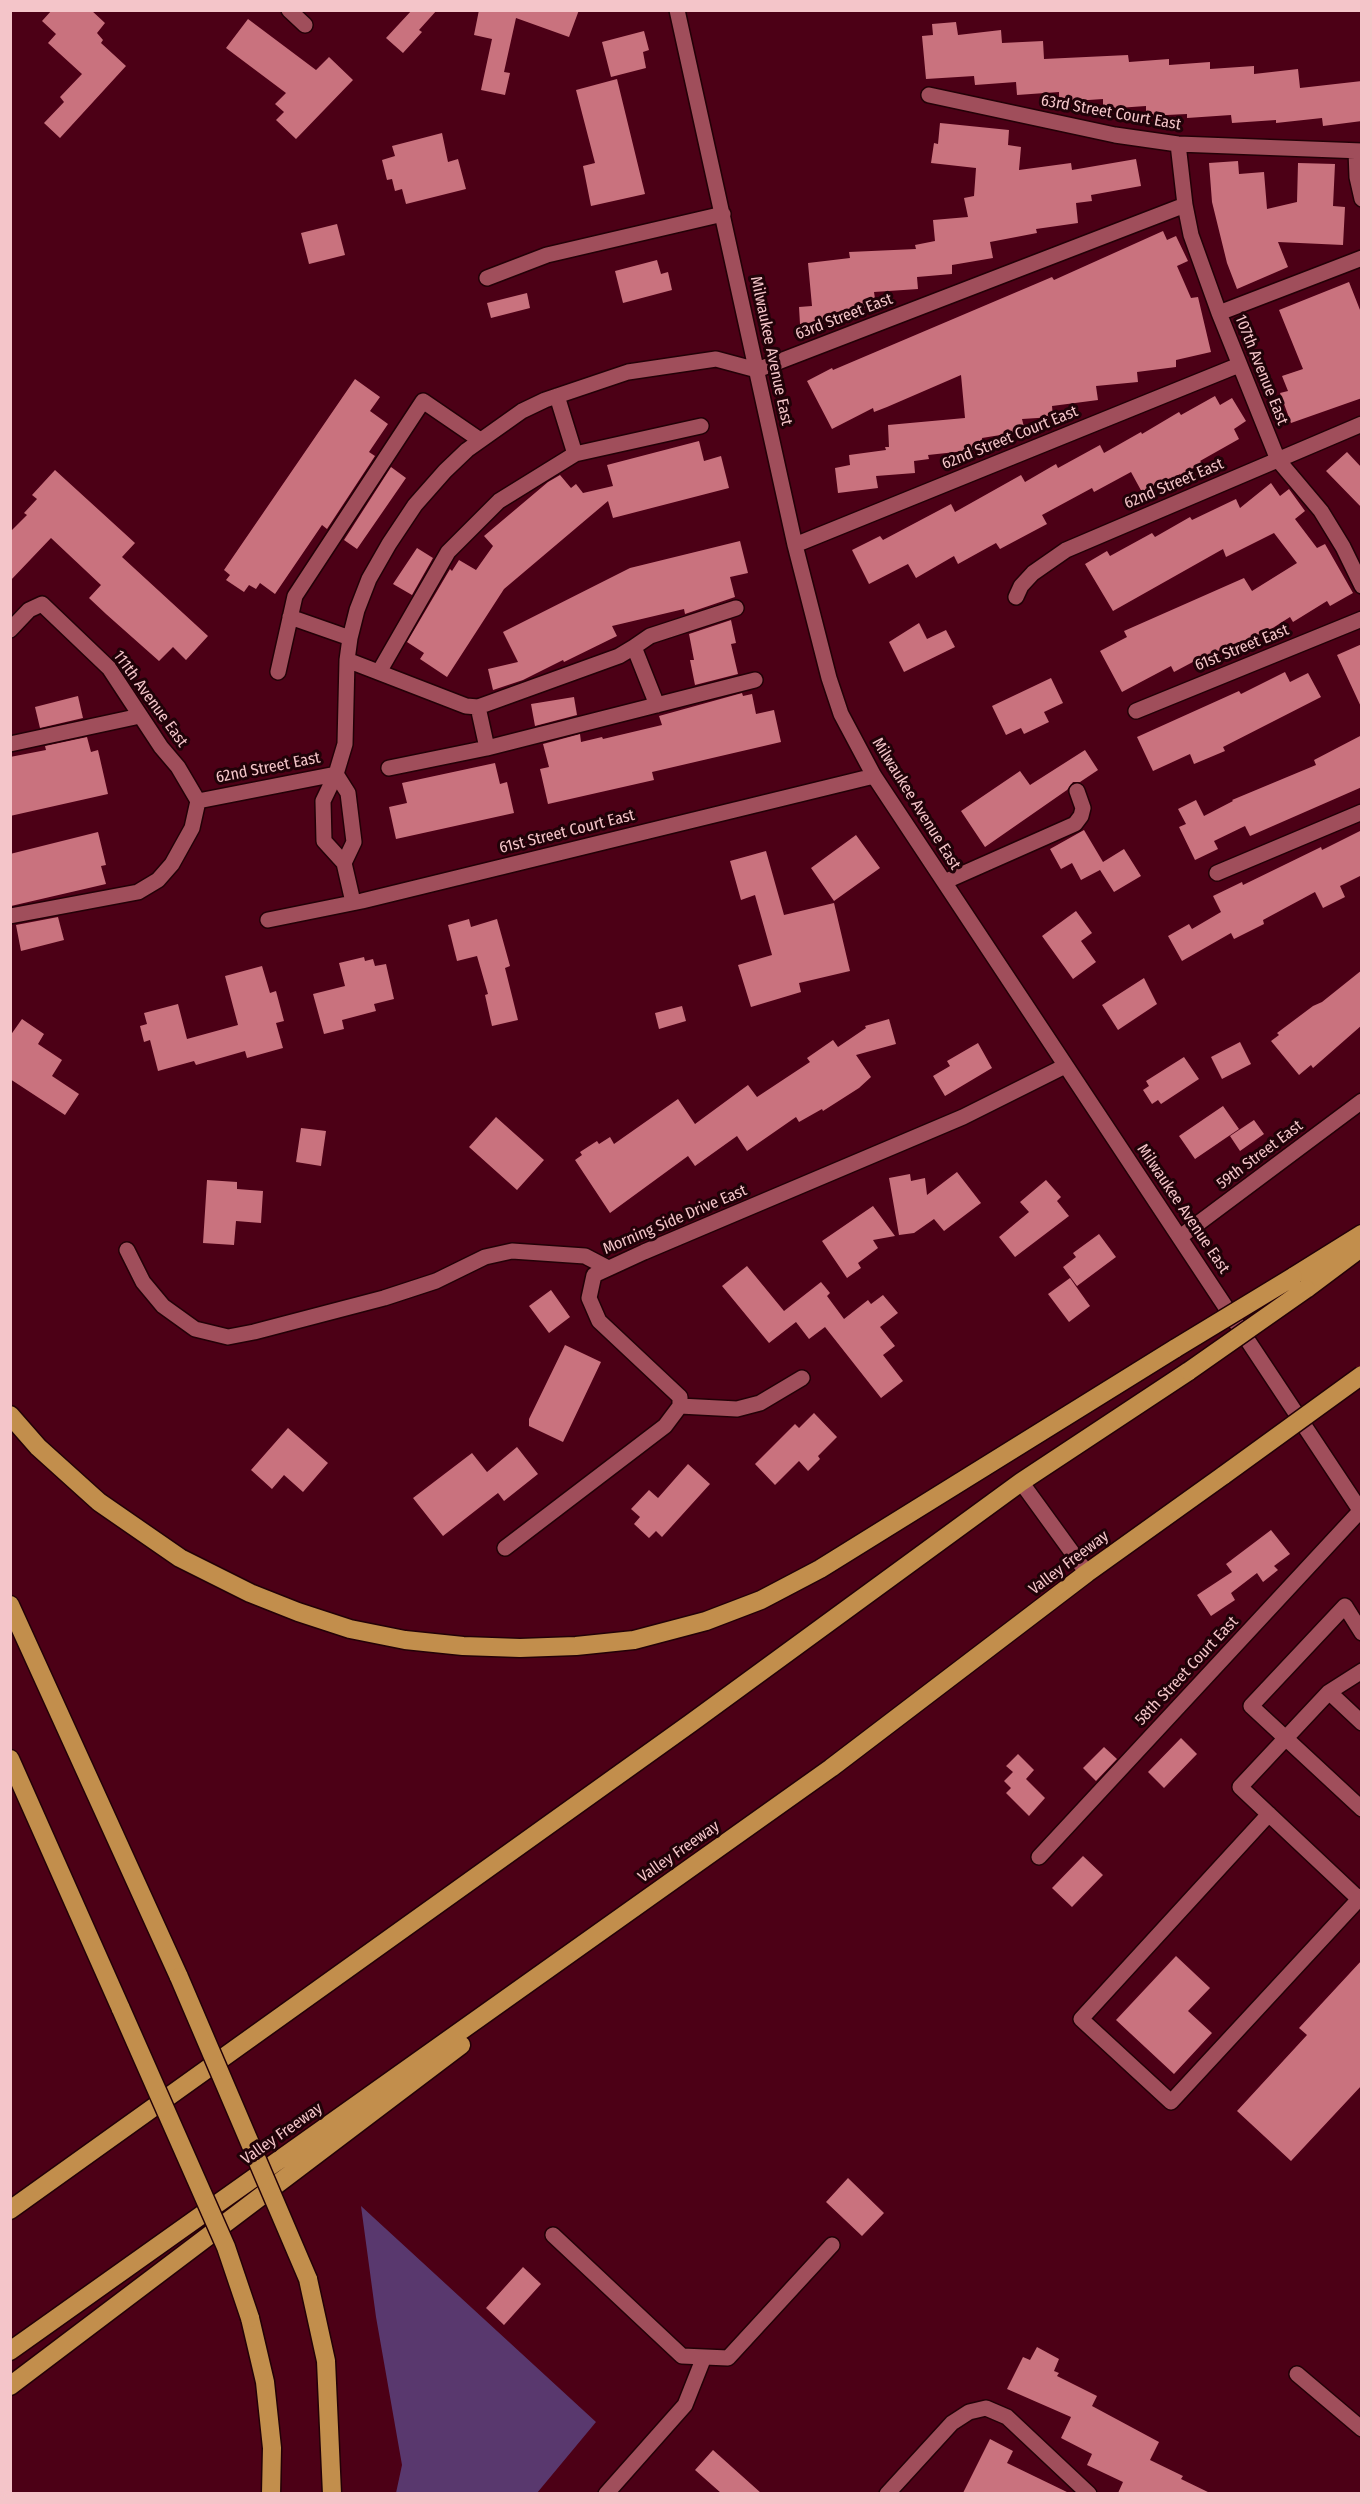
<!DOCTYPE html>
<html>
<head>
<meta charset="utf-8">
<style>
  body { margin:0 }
  #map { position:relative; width:1372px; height:2504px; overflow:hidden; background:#4c0016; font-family:"Fira Sans Condensed",sans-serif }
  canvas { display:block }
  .frame { position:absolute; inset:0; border:12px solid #f4c5c9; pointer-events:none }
</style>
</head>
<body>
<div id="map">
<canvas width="1372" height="2504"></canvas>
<div class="frame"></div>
</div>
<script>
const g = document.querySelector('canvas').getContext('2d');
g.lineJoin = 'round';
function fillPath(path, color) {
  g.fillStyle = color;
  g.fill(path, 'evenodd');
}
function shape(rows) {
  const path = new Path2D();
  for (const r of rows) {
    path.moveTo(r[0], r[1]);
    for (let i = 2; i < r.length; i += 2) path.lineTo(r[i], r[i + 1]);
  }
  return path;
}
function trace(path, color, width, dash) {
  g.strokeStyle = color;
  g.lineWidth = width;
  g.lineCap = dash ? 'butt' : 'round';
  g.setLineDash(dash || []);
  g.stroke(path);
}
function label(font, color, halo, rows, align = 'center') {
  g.font = font + ' "Fira Sans Condensed",sans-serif';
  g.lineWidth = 6;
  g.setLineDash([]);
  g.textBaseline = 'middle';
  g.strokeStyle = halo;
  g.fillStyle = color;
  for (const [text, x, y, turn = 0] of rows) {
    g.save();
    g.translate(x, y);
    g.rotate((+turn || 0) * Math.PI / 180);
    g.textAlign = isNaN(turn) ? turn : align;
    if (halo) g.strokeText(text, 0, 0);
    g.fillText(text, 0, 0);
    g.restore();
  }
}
const green = shape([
  [361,2206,596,2422,537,2493,396,2493,402,2465,376,2317]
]);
const building = shape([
  [52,10,91,10,105,23,97,33,103,40,101,43,126,66,60,138,44,123,64,102,60,97,82,74,48,43,56,34,42,21],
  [412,10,437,10,419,30,422,32,403,53,386,38],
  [479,10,579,10,569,37,516,18,504,72,510,73,505,95,481,90,492,39,474,35],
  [248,19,316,70,329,57,353,80,296,139,276,120,284,112,275,104,286,93,226,48],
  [956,22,958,35,1001,30,1002,43,1043,41,1044,59,1128,55,1129,62,1169,59,1169,65,1210,62,1210,69,1254,66,1254,74,1298,69,1300,88,1362,81,1362,121,1323,126,1322,118,1276,123,1276,120,1232,123,1231,115,1187,118,1187,114,1146,116,1146,106,1103,109,1103,99,1059,102,1059,92,1017,95,1016,82,975,85,974,76,926,79,922,36,933,35,932,24],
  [644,31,649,50,643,52,646,68,611,77,602,42],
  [617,79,645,194,591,206,583,166,595,163,576,90],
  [940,123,1009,130,1008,145,1021,147,1019,170,1071,163,1072,170,1136,159,1141,186,1091,195,1092,201,1076,203,1078,223,1036,229,1037,233,990,242,993,258,952,265,952,274,917,277,918,289,874,292,876,306,840,311,841,319,800,324,799,307,812,306,808,263,850,258,849,252,916,249,915,245,935,241,933,220,968,217,964,198,974,196,976,168,931,163,934,143,938,144],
  [442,133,448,162,458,159,466,189,406,204,402,189,395,191,392,179,387,180,382,160,395,156,392,146],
  [1238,161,1239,174,1264,172,1267,209,1297,202,1298,163,1335,164,1333,206,1345,207,1343,245,1278,242,1288,267,1237,289,1227,263,1212,202,1209,163],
  [337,224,345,255,309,264,301,233],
  [1163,231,1167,240,1176,236,1188,261,1177,266,1191,298,1198,297,1211,352,1176,360,1176,367,1137,372,1138,382,1096,386,1098,400,1052,406,1053,417,1022,419,1025,431,982,438,983,449,928,455,929,459,914,461,915,473,876,476,878,488,838,493,835,468,850,465,849,455,886,450,885,447,889,447,888,425,965,418,961,375,887,407,874,412,873,408,832,429,807,381,832,368,833,370,1052,277,1054,280],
  [657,260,661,274,668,272,672,290,623,303,615,271],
  [1349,282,1362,315,1362,398,1291,423,1280,393,1288,391,1282,376,1303,369,1279,310],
  [527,293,530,308,491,318,487,303],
  [355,379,380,397,370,411,388,424,369,452,375,456,327,529,322,525,275,594,260,583,256,589,249,585,244,592,226,580,230,575,224,570],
  [1215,396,1220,405,1232,398,1246,421,1234,429,1239,439,1200,461,1202,463,1181,475,1180,474,1143,494,1131,472,1094,492,1092,488,1042,515,1047,524,1000,549,996,543,958,564,954,556,916,578,908,564,869,584,852,550,880,536,883,540,951,504,955,512,1021,475,1025,482,1056,464,1058,468,1100,445,1104,453,1141,432,1142,434,1179,412,1181,415],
  [699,441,704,461,721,456,729,488,613,518,608,501,504,589,447,677,420,659,424,653,407,642,450,569,452,571,459,560,476,570,493,546,484,536,548,482,560,475,571,488,576,484,583,493,613,486,607,465],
  [1347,452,1362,468,1362,508,1326,471],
  [391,467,406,478,357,549,344,540],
  [55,470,135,543,122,557,208,636,186,660,173,647,159,661,106,614,89,598,101,585,51,538,10,581,10,532,27,515,24,513,37,499,32,495],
  [1271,483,1280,496,1289,489,1305,511,1295,519,1317,548,1325,544,1353,593,1330,606,1327,601,1293,622,1290,617,1254,640,1252,637,1207,657,1206,655,1174,672,1171,666,1122,692,1100,651,1127,637,1124,631,1244,578,1252,591,1297,563,1274,533,1226,557,1223,549,1113,611,1085,564,1107,551,1110,556,1152,533,1155,537,1190,517,1192,520,1236,499,1240,508],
  [740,541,748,573,730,577,735,597,685,614,684,609,612,626,617,636,564,662,563,660,523,680,493,690,488,669,518,662,503,632,630,568],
  [417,548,433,558,412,595,393,584],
  [731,620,736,643,731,644,738,674,695,685,690,660,694,660,689,634],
  [919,623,927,639,946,630,955,647,904,672,889,642],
  [1362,644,1362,709,1337,655],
  [1285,672,1290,682,1308,673,1321,697,1223,747,1225,751,1194,764,1190,754,1153,771,1137,737,1239,691,1241,694],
  [1051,678,1063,703,1044,712,1049,722,1024,734,1021,728,1006,735,992,706],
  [742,693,743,696,752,694,756,714,774,710,781,742,652,772,654,780,548,804,540,769,549,767,543,744,580,734,581,742,602,737,603,739,662,725,659,716],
  [78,696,83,718,40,728,35,707],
  [574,697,577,715,535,726,531,704],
  [1362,735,1362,787,1250,836,1245,826,1214,841,1218,849,1195,860,1179,827,1186,824,1178,809,1196,800,1204,816,1233,801,1232,800,1316,765,1314,760],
  [87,737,91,752,98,750,108,794,10,816,10,757,46,750,45,746],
  [1085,750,1098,770,1080,782,1073,782,1067,790,985,847,961,811,1020,771,1030,785],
  [495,763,500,784,507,782,514,813,396,839,389,807,407,803,402,783],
  [1084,830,1103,862,1124,849,1141,876,1114,892,1100,870,1081,880,1072,863,1061,869,1050,849],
  [1362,830,1362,875,1340,886,1345,897,1323,908,1315,892,1263,920,1264,924,1234,939,1231,933,1182,961,1168,936,1189,924,1192,929,1221,912,1213,896,1242,882,1243,885,1321,847,1322,850],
  [98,832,106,865,101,866,106,884,11,906,10,854],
  [856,835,880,868,834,901,811,868],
  [766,851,784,915,834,903,850,971,799,983,801,992,751,1007,738,965,772,955,755,895,741,900,730,861],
  [1076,911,1092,933,1081,941,1096,962,1073,979,1042,936],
  [58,917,64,940,21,951,16,925],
  [469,919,471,927,497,919,510,966,505,968,518,1020,492,1026,485,995,488,994,477,956,457,961,448,925],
  [364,957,365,961,373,959,375,966,386,964,394,999,374,1004,376,1011,342,1020,344,1029,324,1034,313,994,345,986,339,963],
  [262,966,270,993,276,991,284,1021,276,1023,283,1048,247,1058,245,1051,196,1065,194,1061,158,1071,150,1040,144,1042,140,1026,147,1024,144,1013,178,1004,187,1039,238,1025,225,976],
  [1362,970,1362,1025,1313,1068,1311,1065,1299,1075,1271,1041,1279,1035,1277,1033,1313,1006,1322,1002],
  [1144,978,1157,1004,1118,1030,1102,1005],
  [682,1006,686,1021,659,1029,655,1013],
  [22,1019,44,1034,38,1044,62,1060,52,1076,79,1094,65,1115,10,1079,10,1036],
  [889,1019,896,1044,856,1055,871,1077,859,1088,823,1111,822,1109,799,1122,796,1117,747,1151,737,1136,695,1166,688,1156,610,1213,575,1160,582,1155,580,1152,597,1141,599,1144,610,1137,614,1144,678,1099,695,1124,748,1085,757,1097,810,1062,807,1058,833,1040,838,1047,866,1028,865,1026],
  [1240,1042,1251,1064,1222,1079,1211,1057],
  [978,1043,992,1068,945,1096,933,1076,950,1066,947,1061],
  [1184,1057,1199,1079,1161,1104,1158,1100,1152,1104,1143,1090,1149,1086,1146,1081],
  [1223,1106,1239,1129,1195,1159,1179,1136],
  [496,1117,544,1160,517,1190,469,1147],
  [1254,1120,1264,1134,1240,1151,1230,1136],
  [301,1128,326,1131,321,1166,296,1162],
  [957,1172,981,1203,944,1231,934,1219,914,1233,899,1235,889,1178,910,1174,911,1181,925,1178,927,1195],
  [207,1180,237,1182,237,1189,263,1191,261,1223,236,1221,234,1245,203,1243],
  [1046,1180,1061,1197,1057,1201,1069,1216,1015,1257,999,1237,1029,1212,1020,1202],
  [873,1206,895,1236,873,1240,878,1248,858,1263,861,1268,847,1278,822,1241],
  [1099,1234,1116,1257,1077,1286,1063,1267,1076,1257,1073,1253],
  [747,1266,784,1311,821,1282,830,1293,827,1296,844,1319,868,1300,871,1304,883,1295,898,1313,880,1327,895,1346,883,1355,903,1381,881,1398,825,1327,809,1339,796,1322,769,1343,722,1286],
  [1070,1278,1090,1306,1069,1322,1048,1294],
  [551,1290,570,1317,549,1333,529,1306],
  [565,1345,601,1362,563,1442,529,1426,529,1419],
  [814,1413,837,1437,818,1456,820,1459,808,1471,799,1461,775,1485,755,1464,795,1424,799,1428],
  [288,1428,328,1463,303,1492,284,1475,272,1489,251,1470],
  [517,1447,538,1474,504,1501,498,1493,443,1536,413,1498,472,1453,487,1472],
  [688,1464,710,1484,662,1537,656,1531,649,1538,634,1524,640,1517,631,1509,649,1490,658,1498],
  [1271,1530,1290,1554,1274,1566,1278,1570,1263,1582,1257,1573,1231,1593,1235,1600,1211,1616,1197,1595,1232,1572,1226,1564],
  [1181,1738,1197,1754,1164,1788,1148,1772],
  [1104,1747,1117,1759,1096,1781,1083,1768],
  [1018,1754,1034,1770,1026,1779,1045,1798,1029,1816,1006,1793,1011,1788,1004,1781,1013,1772,1006,1766],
  [1083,1856,1103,1875,1072,1907,1052,1888],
  [1176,1956,1210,1988,1188,2011,1212,2033,1174,2074,1116,2020],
  [1362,1960,1362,2085,1291,2161,1237,2111,1307,2035,1299,2028],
  [848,2178,884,2213,862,2236,826,2202],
  [523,2267,541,2284,504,2325,486,2308],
  [1037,2347,1059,2359,1054,2371,1059,2373,1057,2376,1097,2396,1092,2406,1159,2442,1150,2460,1183,2476,1181,2479,1210,2493,1118,2493,1123,2482,1087,2465,1092,2454,1061,2438,1071,2417,1007,2389,1023,2357,1030,2360],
  [990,2439,1013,2451,1007,2463,1069,2493,963,2493],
  [713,2450,761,2493,721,2493,695,2470]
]);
const minor = shape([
  [289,10,305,25],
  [677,10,795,545,829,678,841,714,874,776,1362,1513],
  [929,95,1115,135,1178,144,1362,151],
  [1178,144,1185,205,1191,235,1219,313,1278,460,1321,511,1343,547,1362,586],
  [1356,151,1357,177,1362,199],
  [487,278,547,255,723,214],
  [1219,313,1362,258],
  [557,396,575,454],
  [795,545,1239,365],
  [1016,597,1021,586,1033,573,1066,550,1362,424],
  [290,617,350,638],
  [10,630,29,610,42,604,109,668,161,747,178,767,198,801],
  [347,660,466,706,478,707,619,656,634,647],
  [278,672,295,596,423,401,480,440],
  [379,672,448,552,499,501,575,454,701,426],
  [657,705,634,647,650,636,736,608],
  [1136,711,1362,619],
  [10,744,140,716],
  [487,748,755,680],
  [389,768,487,748,478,707],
  [336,774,348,793,354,842,344,863],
  [1217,873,1362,812],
  [944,882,1075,824,1081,816,1083,808,1077,791],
  [353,902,344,863,324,841,323,801,336,774,345,744,347,660,350,638,357,610,369,579,389,544,415,505,445,471,467,450,522,411,545,400,628,372,716,359,757,370,1185,205],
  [10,916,138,892,158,880,172,864,192,828,198,801,336,774],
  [268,920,362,901,874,776],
  [1180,1237,1362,1101],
  [127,1250,143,1282,163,1306,195,1329,228,1337,254,1332,384,1298,436,1281,485,1257,512,1251,585,1256,608,1268],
  [680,1406,737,1409,760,1403,802,1378],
  [1021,1482,1087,1573],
  [505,1548,665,1426,680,1406,680,1397,599,1321,589,1298,594,1275,644,1252,963,1117,1065,1066],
  [1362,1633,1345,1606,1251,1706,1362,1809],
  [1362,1671,1329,1692,1240,1787,1359,1899,1362,1896],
  [1329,1692,1362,1723],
  [1269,1814,1081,2019,1171,2102,1359,1899],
  [1039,1857,1362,1509],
  [553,2235,682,2356,728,2358,832,2245],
  [1297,2374,1362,2429],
  [606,2494,685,2405,704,2357],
  [887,2494,952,2423,969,2412,986,2408,1007,2417,1089,2494]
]);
const highway = shape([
  [1293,1277,1362,1234],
  [1306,1289,1362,1247],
  [10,1415,38,1447,99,1502,180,1558,250,1593,298,1612,350,1629,405,1640,463,1646,520,1648,576,1646,634,1640,706,1621,761,1600,820,1569,1176,1348],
  [10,1605,179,1977],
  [10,1759,121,2009],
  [10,2210,691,1723,1021,1482,1189,1371],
  [308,2279,326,2361,332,2494],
  [250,2318,265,2382,272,2448,271,2494],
  [10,2351,831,1768,1087,1573,1224,1475],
  [10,2386,461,2045]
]);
const highwayBridge = shape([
  [1176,1348,1293,1277],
  [1189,1371,1306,1289],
  [1224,1475,1362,1375],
  [179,1977,308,2279],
  [121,2009,226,2247,250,2318]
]);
const streetNames = [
  ["63rd Street Court East",1111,113,10],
  ["63rd Street East",844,317,-21],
  ["Milwaukee Avenue East",771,351,78],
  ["107th Avenue East",1261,370,68],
  ["62nd Street Court East",1010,438,-22],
  ["62nd Street East",1174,484,-23],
  ["61st Street East",1242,648,-22],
  ["111th Avenue East",150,699,54],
  ["62nd Street East",268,768,-11],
  ["Milwaukee Avenue East",916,804,58],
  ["61st Street Court East",567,832,-14],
  ["59th Street East",1260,1155,-37],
  ["Milwaukee Avenue East",1183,1209,56],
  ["Morning Side Drive East",675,1220,-23],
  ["Valley Freeway",1069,1563,-37],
  ["58th Street Court East",1187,1671,-47],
  ["Valley Freeway",679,1852,-35],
  ["Valley Freeway",282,2134,-35]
];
fillPath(green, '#59386e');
fillPath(building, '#c9727e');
trace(minor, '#230007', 18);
trace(highway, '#230007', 21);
trace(minor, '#a04e5b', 15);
trace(highway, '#c28e4c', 18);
trace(highwayBridge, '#230007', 21, []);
trace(highwayBridge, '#c28e4c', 18);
label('16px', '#f4c5c9', '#200208', streetNames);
</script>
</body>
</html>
